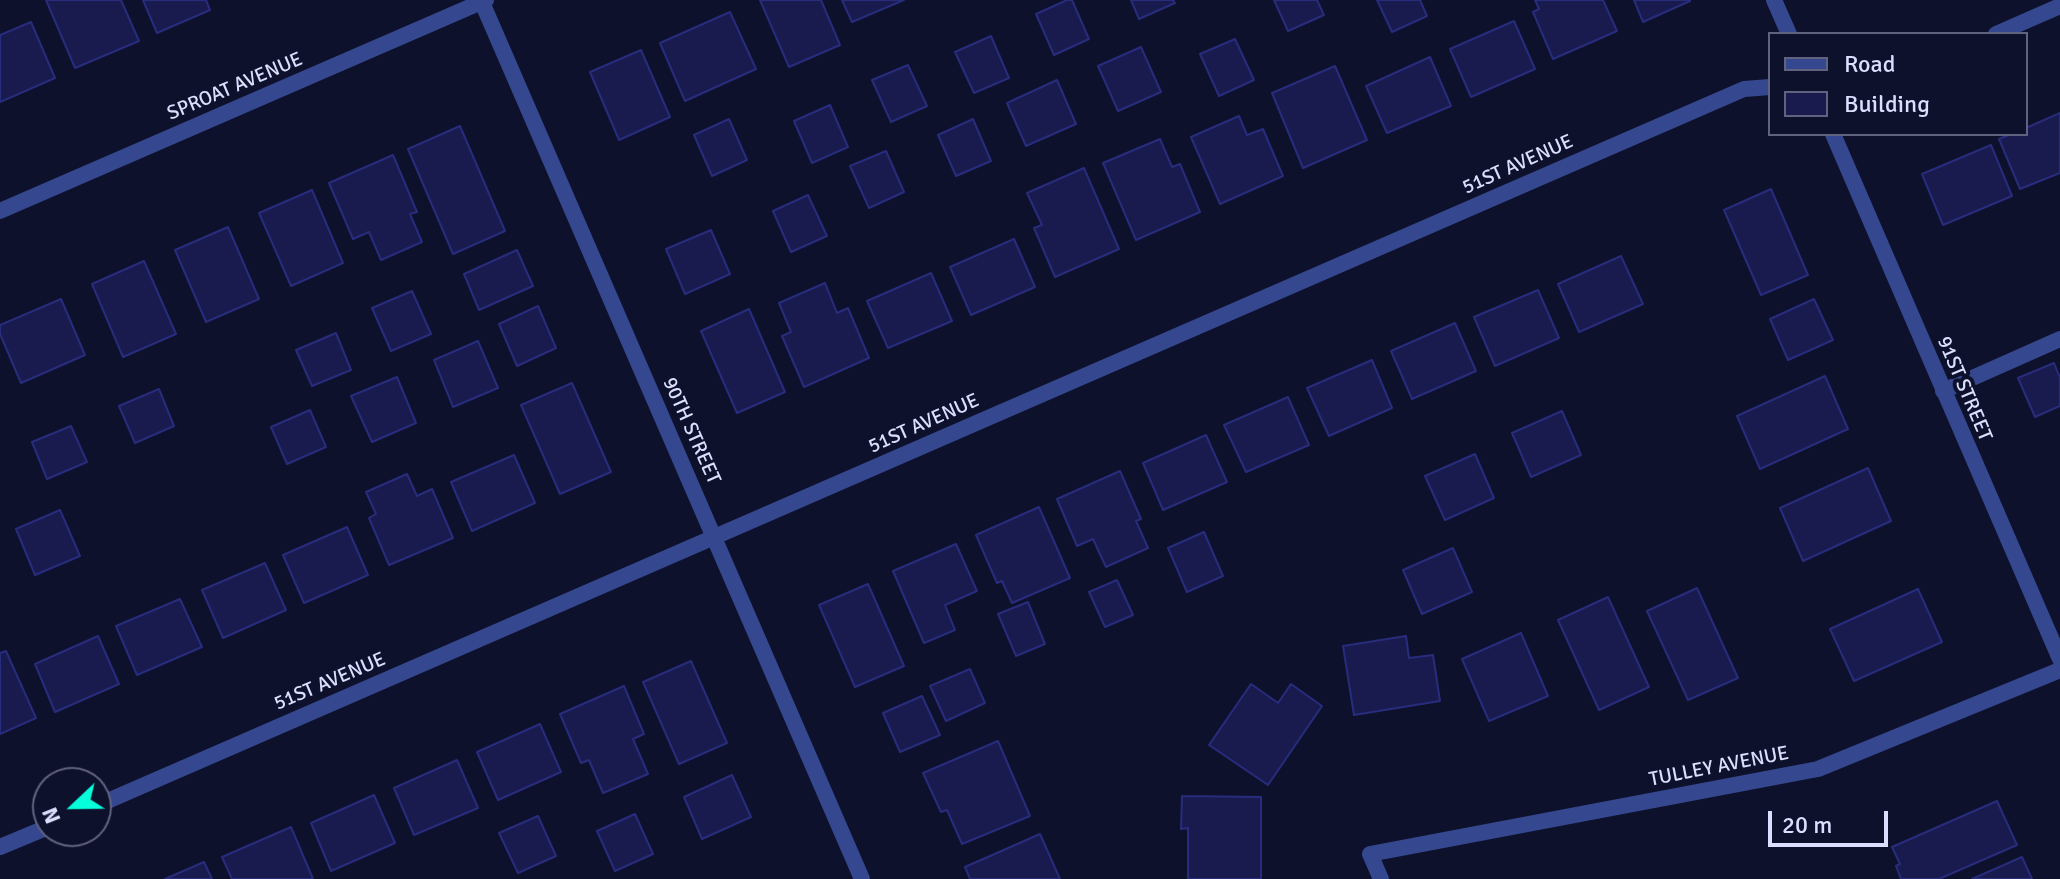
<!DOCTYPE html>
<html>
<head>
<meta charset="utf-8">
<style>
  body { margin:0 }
  #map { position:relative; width:2060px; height:879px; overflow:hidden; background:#0e112c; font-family:Signika,sans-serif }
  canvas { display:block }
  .legend { position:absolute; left:1768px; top:32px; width:260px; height:104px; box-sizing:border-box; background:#0e112c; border:2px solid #606380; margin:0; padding:10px 14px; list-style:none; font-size:24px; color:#dadeff }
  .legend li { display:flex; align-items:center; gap:16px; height:40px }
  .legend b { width:40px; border:2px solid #606380 }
  .north { position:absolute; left:32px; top:767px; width:80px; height:80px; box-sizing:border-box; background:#0e112c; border:2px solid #606380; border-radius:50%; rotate:248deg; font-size:22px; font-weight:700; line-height:32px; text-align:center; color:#dadeff }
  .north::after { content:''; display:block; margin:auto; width:28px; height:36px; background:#06ffdb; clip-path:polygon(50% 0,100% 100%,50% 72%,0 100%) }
  .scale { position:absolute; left:1768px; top:811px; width:120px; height:36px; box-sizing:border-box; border:4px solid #dadeff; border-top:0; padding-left:10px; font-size:24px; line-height:28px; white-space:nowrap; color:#dadeff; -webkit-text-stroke:6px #0e112c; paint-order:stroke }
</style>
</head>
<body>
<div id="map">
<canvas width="2060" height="879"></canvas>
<ul class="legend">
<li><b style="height:10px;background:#35488f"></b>Road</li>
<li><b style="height:22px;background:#191b4f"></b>Building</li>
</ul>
<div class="north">N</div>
<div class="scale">20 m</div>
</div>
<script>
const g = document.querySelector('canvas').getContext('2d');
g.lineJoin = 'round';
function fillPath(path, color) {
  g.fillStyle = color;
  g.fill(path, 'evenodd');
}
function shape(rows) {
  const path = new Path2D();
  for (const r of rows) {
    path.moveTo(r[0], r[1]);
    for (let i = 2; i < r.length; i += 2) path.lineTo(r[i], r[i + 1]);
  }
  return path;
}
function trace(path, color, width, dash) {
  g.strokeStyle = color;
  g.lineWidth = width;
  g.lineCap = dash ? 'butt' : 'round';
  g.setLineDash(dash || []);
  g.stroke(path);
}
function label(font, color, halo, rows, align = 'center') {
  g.font = font + ' Signika,sans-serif';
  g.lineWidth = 8;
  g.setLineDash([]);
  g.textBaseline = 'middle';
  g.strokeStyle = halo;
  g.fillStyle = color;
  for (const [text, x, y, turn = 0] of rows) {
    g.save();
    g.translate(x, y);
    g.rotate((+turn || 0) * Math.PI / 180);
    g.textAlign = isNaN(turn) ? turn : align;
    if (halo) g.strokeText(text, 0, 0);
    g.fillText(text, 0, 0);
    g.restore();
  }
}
const building = shape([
  [46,0,121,0,139,41,75,68,46,0],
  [143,0,206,0,210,10,157,33,143,0],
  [760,0,821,0,840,45,789,67,760,0],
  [842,0,904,0,852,22,842,0],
  [1067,0,1072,0,1089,39,1054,55,1036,14,1067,0],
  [1131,0,1173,0,1175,3,1139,19,1131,0],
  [1274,0,1317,0,1324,15,1288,31,1274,0],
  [1377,0,1420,0,1427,16,1392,32,1377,0],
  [1535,0,1603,0,1617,31,1553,59,1533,12,1539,9,1535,0],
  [1634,0,1690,0,1690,1,1643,22,1634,0],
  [730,12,756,69,685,101,660,43,730,12],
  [1514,21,1535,69,1471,97,1450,49,1514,21],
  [31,22,55,78,0,102,0,35,31,22],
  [991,36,1009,78,974,93,955,52,991,36],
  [1235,39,1254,80,1219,96,1200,54,1235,39],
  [1141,47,1161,92,1118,111,1098,66,1141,47],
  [641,50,670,117,619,140,590,72,641,50],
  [1430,57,1451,106,1387,133,1366,86,1430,57],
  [908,65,927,106,891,122,872,80,908,65],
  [1335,66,1367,140,1303,168,1272,93,1335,66],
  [1057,80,1076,124,1026,146,1007,103,1057,80],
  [830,105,848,147,812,163,794,121,830,105],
  [2060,113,2060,173,2020,189,1999,139,2011,134,2026,134,2026,128,2060,113],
  [1239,116,1247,135,1263,129,1283,176,1220,204,1191,137,1239,116],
  [729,119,747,160,712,176,694,135,729,119],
  [973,119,991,161,956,176,938,135,973,119],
  [460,126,505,231,453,254,408,149,460,126],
  [1160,139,1172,167,1180,164,1200,212,1136,240,1103,163,1160,139],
  [1991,145,2012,196,1943,225,1922,174,1991,145],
  [886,151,904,192,869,208,850,166,886,151],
  [393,155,417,212,410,214,422,242,381,260,369,232,353,239,329,183,393,155],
  [1084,168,1119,249,1055,277,1034,228,1042,225,1027,193,1084,168],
  [1771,189,1808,275,1761,295,1724,210,1771,189],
  [312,190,343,263,291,286,259,213,312,190],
  [808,195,827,236,791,252,773,211,808,195],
  [228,227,259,299,206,322,175,250,228,227],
  [711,230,730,274,685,294,666,249,711,230],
  [1014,239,1035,287,971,315,950,267,1014,239],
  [517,250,533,286,479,310,464,274,517,250],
  [1621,256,1643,304,1579,332,1558,284,1621,256],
  [144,261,176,334,123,357,92,284,144,261],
  [931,273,952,321,888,348,867,301,931,273],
  [825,283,837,313,848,308,869,358,804,387,782,336,791,332,779,303,825,283],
  [1538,290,1559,338,1495,366,1474,317,1538,290],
  [412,291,431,334,391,351,372,308,412,291],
  [61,299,85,355,21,383,0,334,0,325,61,299],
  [1814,299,1833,340,1788,360,1770,319,1814,299],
  [538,306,556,348,517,366,499,324,538,306],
  [749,309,785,392,737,413,701,331,749,309],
  [1455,323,1476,371,1412,399,1391,351,1455,323],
  [336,333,351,370,312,386,296,350,336,333],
  [478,341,498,388,453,407,434,360,478,341],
  [1372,360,1392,408,1329,436,1307,388,1372,360],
  [2054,363,2060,378,2060,406,2035,417,2018,378,2054,363],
  [1825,376,1848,429,1760,469,1737,416,1825,376],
  [397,377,416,423,372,442,351,396,397,377],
  [572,383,611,472,560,494,521,405,572,383],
  [159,389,174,426,135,443,119,406,159,389],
  [1288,397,1309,445,1246,472,1224,425,1288,397],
  [310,410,326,447,287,464,271,427,310,410],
  [1562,411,1581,455,1531,477,1512,433,1562,411],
  [71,426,87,462,47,479,32,442,71,426],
  [1206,435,1227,482,1163,510,1143,463,1206,435],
  [1475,454,1494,498,1445,520,1425,476,1475,454],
  [514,455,535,503,472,531,451,482,514,455],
  [1868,468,1891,521,1803,561,1780,508,1868,468],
  [1120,471,1141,519,1136,521,1148,548,1106,567,1093,539,1077,546,1057,499,1120,471],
  [407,474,417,496,432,489,453,538,389,565,369,518,376,514,366,492,407,474],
  [1039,507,1070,578,1012,603,1002,581,997,583,976,535,1039,507],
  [60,510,80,556,35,575,16,529,60,510],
  [347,527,368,575,304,603,283,555,347,527],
  [1204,532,1223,576,1187,592,1168,548,1204,532],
  [956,544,977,591,945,605,955,630,924,643,893,571,956,544],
  [1453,548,1472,592,1422,614,1403,570,1453,548],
  [265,563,286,610,223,638,202,590,265,563],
  [1117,580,1133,615,1105,627,1089,592,1117,580],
  [868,584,904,666,855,687,819,605,868,584],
  [1697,588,1738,678,1688,700,1647,611,1697,588],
  [1918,589,1942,642,1854,681,1830,629,1918,589],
  [1608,597,1649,687,1599,710,1558,620,1608,597],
  [180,599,202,647,137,675,116,626,180,599],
  [1028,602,1045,644,1016,656,998,614,1028,602],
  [1521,633,1548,696,1489,721,1462,659,1521,633],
  [98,636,119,684,55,712,35,664,98,636],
  [1406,636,1409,658,1433,655,1440,701,1354,715,1343,646,1406,636],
  [6,651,36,718,0,734,0,653,6,651],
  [691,661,727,743,679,764,643,682,691,661],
  [970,669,985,703,946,721,930,686,970,669],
  [1251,684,1278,703,1291,684,1322,706,1268,785,1209,745,1251,684],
  [624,686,644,734,633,739,648,774,603,793,589,760,581,763,560,714,624,686],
  [922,696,940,735,900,752,883,713,922,696],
  [540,724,561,772,498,800,477,752,540,724],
  [998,741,1030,816,962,844,947,810,941,812,923,773,998,741],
  [457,760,478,808,414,835,394,788,457,760],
  [732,775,751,817,702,839,684,797,732,775],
  [374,795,395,843,331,871,311,823,374,795],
  [1182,796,1261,797,1261,879,1188,879,1188,828,1181,829,1182,796],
  [1997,801,2017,845,1939,879,1901,879,1896,866,1900,864,1892,847,1997,801],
  [635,814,653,854,615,871,597,831,635,814],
  [538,816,556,856,518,873,499,833,538,816],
  [291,827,313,879,232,879,222,857,291,827],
  [1040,834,1060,879,970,879,965,867,1040,834],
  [2022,857,2032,879,1972,879,2022,857],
  [204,862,212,879,165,879,204,862]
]);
const service = shape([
  [1943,391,2060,339]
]);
const minor = shape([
  [481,0,862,879],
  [1774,0,1789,34],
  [1996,34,2060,6],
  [1833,134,2060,659],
  [0,211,486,0],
  [96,806,1744,89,1770,87],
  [0,847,48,827],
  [1381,879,1370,854,1818,769,2060,670]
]);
const streetNames = [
  ["SPROAT AVENUE",235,87,-23],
  ["51ST AVENUE",1518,165,-24],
  ["91ST STREET",1964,389,67],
  ["51ST AVENUE",924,424,-24],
  ["90TH STREET",691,431,66],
  ["51ST AVENUE",330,682,-23],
  ["TULLEY AVENUE",1719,767,-11]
];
fillPath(building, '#191b4f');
trace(building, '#282c7d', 2);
trace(service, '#35488f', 16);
trace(minor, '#35488f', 16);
label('20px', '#dadeff', '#0e112c', streetNames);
</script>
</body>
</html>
